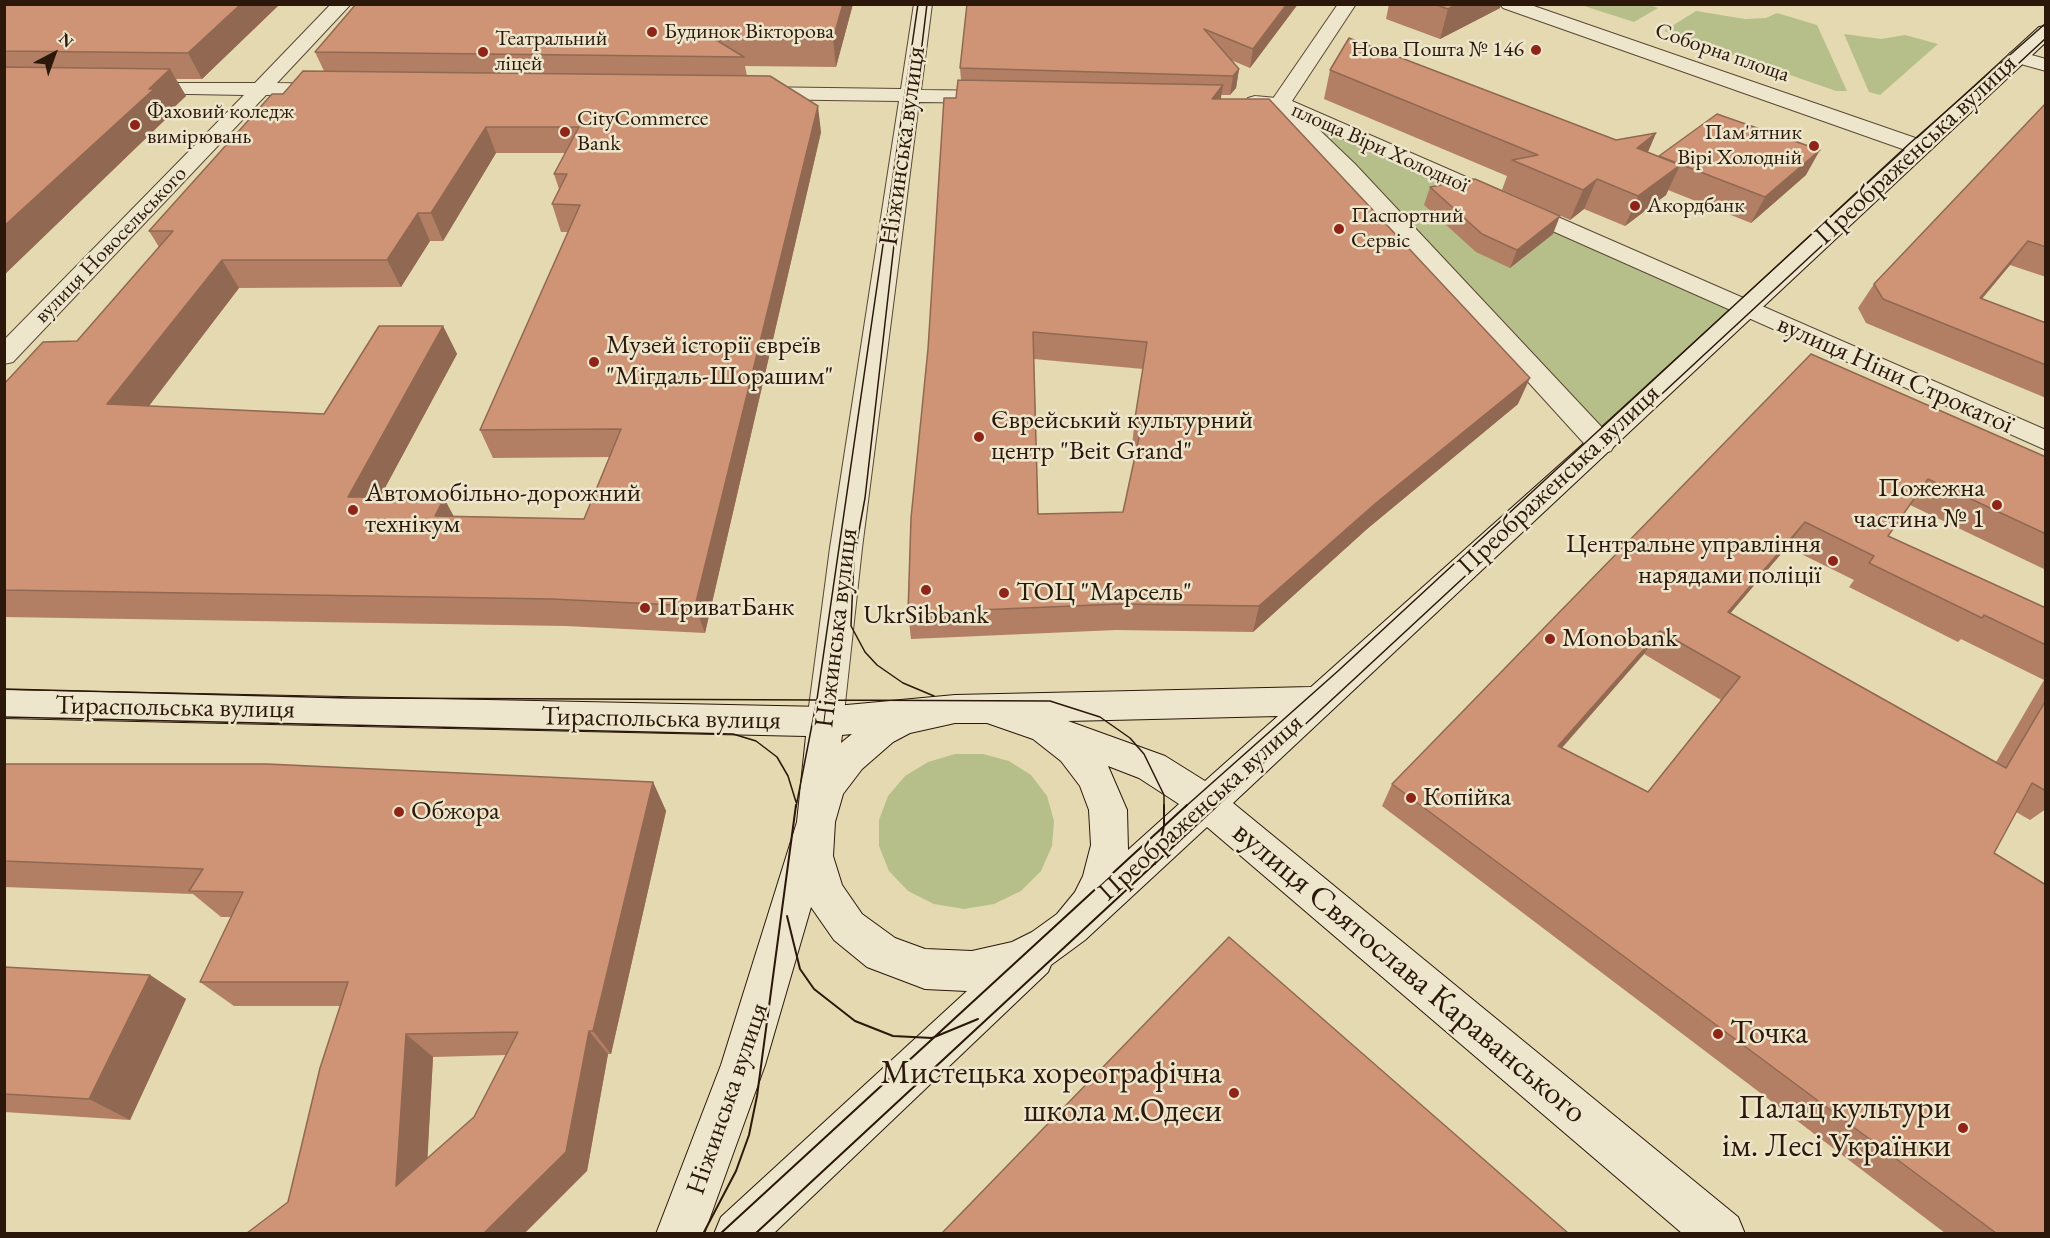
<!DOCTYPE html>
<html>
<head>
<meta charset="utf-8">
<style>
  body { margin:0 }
  #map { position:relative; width:2050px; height:1238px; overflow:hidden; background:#e4d9b0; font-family:"EB Garamond",serif }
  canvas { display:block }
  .frame { position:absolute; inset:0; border:6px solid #2b180a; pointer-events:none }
  .north { position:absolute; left:24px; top:24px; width:60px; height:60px; -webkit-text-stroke:4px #ede6cc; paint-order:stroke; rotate:41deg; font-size:16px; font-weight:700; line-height:24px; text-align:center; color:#2b180a }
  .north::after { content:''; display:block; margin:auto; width:21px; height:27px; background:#2b180a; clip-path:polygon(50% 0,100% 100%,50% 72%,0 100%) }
</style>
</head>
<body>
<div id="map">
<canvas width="2050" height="1238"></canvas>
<div class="frame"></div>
<div class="north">N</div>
</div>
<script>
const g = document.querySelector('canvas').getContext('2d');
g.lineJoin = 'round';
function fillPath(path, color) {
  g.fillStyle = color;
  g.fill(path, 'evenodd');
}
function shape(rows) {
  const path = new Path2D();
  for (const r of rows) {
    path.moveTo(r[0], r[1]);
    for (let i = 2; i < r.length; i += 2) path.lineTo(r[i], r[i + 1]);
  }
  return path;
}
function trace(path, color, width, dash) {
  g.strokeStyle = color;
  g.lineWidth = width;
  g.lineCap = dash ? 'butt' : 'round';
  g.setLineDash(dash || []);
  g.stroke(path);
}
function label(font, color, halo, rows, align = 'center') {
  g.font = font + ' "EB Garamond",serif';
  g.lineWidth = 5;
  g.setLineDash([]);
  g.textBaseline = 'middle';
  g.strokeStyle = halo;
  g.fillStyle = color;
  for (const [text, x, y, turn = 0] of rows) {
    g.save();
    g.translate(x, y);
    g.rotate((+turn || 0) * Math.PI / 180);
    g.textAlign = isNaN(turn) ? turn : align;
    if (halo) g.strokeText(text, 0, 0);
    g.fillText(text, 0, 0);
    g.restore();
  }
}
const green = shape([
  [1647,4,1658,8,1634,22,1581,5],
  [1696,11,1745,19,1766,18,1777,13,1817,25,1847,91,1836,91,1664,31],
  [1844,34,1881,39,1905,35,1938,44,1880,95,1869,92],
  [1280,103,1744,310,1601,444],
  [955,754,983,754,1009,761,1031,775,1047,796,1054,821,1052,846,1041,871,1021,891,994,904,964,909,934,904,908,891,889,871,879,846,879,820,888,796,905,776,928,762]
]);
const minor = shape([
  [331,4,351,4,277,83,334,84,341,86,344,90,341,94,266,95,13,362,4,364,4,340,244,95,136,93,129,91,126,87,129,83,255,83,331,4],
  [914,4,932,4,921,90,1003,91,1010,93,1013,97,1010,101,1003,103,919,102,862,548,843,722,838,732,825,737,812,732,807,722,830,548,899,101,754,99,747,97,744,93,747,89,754,87,901,89,914,4],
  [2017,51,2046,59,2046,71,2010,61,2007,57,2010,53,2017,51],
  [1255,96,1287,99,1355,164,1611,437,1615,444,1611,451,1601,454,1591,451,1339,174,1274,109,1248,106,1245,102,1248,98,1255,96]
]);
const tertiary = shape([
  [1338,4,1356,4,1292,101,2046,430,2046,450,1273,107,1270,103,1338,4],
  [1500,4,1528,4,1927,142,1930,147,1927,152,1919,153,1911,152,1503,8,1500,4]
]);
const secondary = shape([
  [2046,26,2046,42,1233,803,1738,1217,1745,1234,1683,1234,1207,827,1085,940,1051,965,1048,972,773,1234,714,1234,721,1217,967,991,925,989,867,967,834,940,811,907,765,1065,704,1234,656,1234,721,1065,797,822,806,736,4,718,4,690,825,707,955,695,1311,687,1591,437,2039,27,2046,26],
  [1278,716,1205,781,1165,756,1068,721,1278,716],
  [955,723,987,723,1033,739,1061,761,1080,786,1089,810,1091,845,1083,876,1075,892,1057,914,1032,932,1012,942,972,951,925,949,895,938,862,914,842,885,833,856,835,822,843,794,862,769,893,742,910,733,955,723],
  [852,734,841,743,842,735,852,734],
  [1108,766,1139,778,1179,804,1128,850,1127,810,1108,766]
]);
const tramFar1 = shape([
  [927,4,907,168,896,227,865,498,854,558,851,626,865,652,877,665,903,683,934,696],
  [4,689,349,698,1050,701,1100,717,1130,738,1144,754,1164,795,1164,807],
  [4,717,733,734,756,741,777,757,788,776,796,802],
  [796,807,817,699,918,4],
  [1185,807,1338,671,1909,144,2046,23],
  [1216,807,2046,38]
]);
const tram = shape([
  [1155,864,1164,826,1164,805],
  [787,916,800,969,814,989,855,1021,893,1036,932,1038,978,1019],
  [703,1234,736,1171,749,1135,757,1096,796,805],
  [720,1234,1187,805],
  [755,1234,1218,805]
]);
const wall = shape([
  [4,4,280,4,202,79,176,79,186,96,168,113,170,115,4,275],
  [853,4,836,67,745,66,747,76,821,132,705,633,566,626,4,617,4,384,77,341,159,247,149,231,283,94,324,71,315,52],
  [496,153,565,153,554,174,559,189,552,204,561,232,568,232,480,430,493,458,610,457,584,519,454,516,380,497,457,354,443,326,324,414,149,406,239,288,401,287,430,241,443,241],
  [967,4,1298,4,1250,68,1231,60,1239,69,1236,88,1230,95,1221,95,1221,99,1518,404,1367,529,1253,632,1116,630,911,639,908,613,956,98,961,80,960,68],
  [1034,359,1143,369,1135,418,1132,445,1138,446,1123,512,1038,514],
  [1389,4,1501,4,1500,8,1440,39,1386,19],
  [1330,70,1616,140,1656,133,1648,152,1659,157,1806,175,1751,223,1668,190,1666,195,1625,226,1584,209,1570,220,1502,190,1507,176,1324,99],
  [2046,103,2046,277,2010,265,1982,299,2046,323,2046,398,1866,323,1858,308,1874,284],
  [1430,187,1553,234,1510,268,1476,252,1424,205],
  [1811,354,2046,457,2046,570,1910,505,1888,536,2046,608,2046,809,2030,820,2016,812,1994,853,2046,1233,1945,1233,1382,806,1392,784],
  [1787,547,1854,580,1849,587,1958,642,1961,639,2044,680,1996,762,1730,613],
  [1644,654,1721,700,1648,792,1562,748],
  [4,764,653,782,666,811,611,1054,608,1054,587,1171,288,1202,340,1006,234,1006,200,982,231,917,221,917,193,894,4,887],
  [506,1055,474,1117,427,1159,433,1057],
  [4,967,150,975,186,999,130,1120,4,1112]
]);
const shadedWall = shape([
  [241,4,280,4,202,79,188,53],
  [843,4,853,4,836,67,833,39],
  [1287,4,1298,4,1250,68,1253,49],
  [1457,4,1501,4,1500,8,1440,39,1448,9],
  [170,69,186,96,168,113,170,115,4,275,4,226],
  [1239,69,1236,88,1230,95,1233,76],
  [1223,85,1219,110,1212,99],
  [818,106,821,132,705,633,695,606],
  [486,127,496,153,443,241,431,213],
  [1656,133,1643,163,1637,148],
  [1820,150,1806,175,1751,223,1765,197],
  [1680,165,1666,195,1625,226,1638,196],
  [1597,179,1584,209,1570,220,1583,190],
  [418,213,430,241,401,287,387,260],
  [1560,216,1553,234,1510,268,1517,250],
  [2028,241,2010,265,1962,322,1980,298],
  [222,260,239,288,129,432,107,404],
  [443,326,457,354,365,525,348,497],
  [1530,378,1518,404,1367,529,1253,632,1259,606,1376,503],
  [444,498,459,526,435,516],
  [1805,522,1787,547,1711,636,1728,612],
  [1660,631,1644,654,1544,768,1558,746],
  [653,782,666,811,611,1054,593,1031],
  [150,975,186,999,130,1120,89,1099],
  [589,1031,608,1054,587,1171,525,1233,484,1233],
  [406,1034,433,1057,425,1204,396,1186]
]);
const building = shape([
  [4,4,241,4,188,53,4,51,4,4],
  [356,4,843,4,833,39,713,38,744,57,315,52,356,4],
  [967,4,1287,4,1253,49,1204,29,1239,69,1233,76,960,68,967,4],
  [1434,4,1457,4,1448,9,1434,4],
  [1349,38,1616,140,1656,133,1637,148,1680,165,1638,196,1597,179,1583,190,1512,160,1538,155,1330,70,1349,38],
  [4,67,170,69,149,89,154,89,4,226,4,67],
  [303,71,770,76,818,106,695,606,552,599,4,590,4,384,43,342,77,341,173,231,149,231,272,94,283,94,303,71],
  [486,127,579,127,554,174,567,174,552,204,580,205,480,430,621,429,584,519,435,516,444,498,348,497,443,326,379,326,324,414,107,404,222,260,387,260,418,213,431,213,486,127],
  [958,80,1223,85,1212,99,1269,99,1530,378,1376,503,1259,606,1119,604,908,613,911,518,928,349,944,98,956,98,958,80],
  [1033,332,1147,342,1135,418,1143,419,1123,512,1038,514,1033,332],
  [2046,103,2046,247,2028,241,1980,298,2046,323,2046,365,1883,299,1874,284,2046,103],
  [1717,114,1820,150,1765,197,1659,156,1717,114],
  [1475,179,1560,216,1517,250,1482,234,1430,187,1475,179],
  [1811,354,2046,457,2046,534,1928,479,1888,536,2046,608,2046,645,1984,615,1982,618,1869,563,1874,556,1805,522,1728,612,2006,768,2046,700,2046,791,2032,783,1994,853,2046,885,2046,1233,1996,1233,1392,784,1811,354],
  [1660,631,1740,677,1648,792,1558,746,1660,631],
  [4,764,267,764,653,782,593,1031,589,1031,566,1152,484,1233,247,1233,288,1202,320,1068,348,982,200,982,243,892,189,891,203,869,4,861,4,764],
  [518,1032,474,1117,396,1186,406,1034,518,1032],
  [1229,937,1568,1233,942,1233,1229,937],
  [4,967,150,975,89,1099,4,1094,4,967]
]);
const markers = [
  [652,32,6,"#8f2418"],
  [1536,50,6,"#8f2418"],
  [483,52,6,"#8f2418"],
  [135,125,6,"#8f2418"],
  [565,132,6,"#8f2418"],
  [1814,146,6,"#8f2418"],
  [1635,206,6,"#8f2418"],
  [1339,229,6,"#8f2418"],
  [594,362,6,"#8f2418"],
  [979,437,6,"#8f2418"],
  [1997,505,6,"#8f2418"],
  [353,510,6,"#8f2418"],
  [1833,561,6,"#8f2418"],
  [926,590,6,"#8f2418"],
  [1004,593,6,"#8f2418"],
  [645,608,6,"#8f2418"],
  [1550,639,6,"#8f2418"],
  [1411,798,6,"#8f2418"],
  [399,812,6,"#8f2418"],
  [1718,1034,6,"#8f2418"],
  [1234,1093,6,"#8f2418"],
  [1963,1128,6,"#8f2418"]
];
const farPoinames = [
  ["Будинок Вікторова",664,32],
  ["Театральний",495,39],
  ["ліцей",495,64],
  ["Нова Пошта № 146",1524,50,"right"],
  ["Фаховий коледж",147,112],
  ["вимірювань",147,137],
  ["CityCommerce",577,119],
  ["Bank",577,144],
  ["Пам'ятник",1802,133,"right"],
  ["Вірі Холодній",1802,158,"right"],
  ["Акордбанк",1647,206],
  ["Паспортний",1351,216],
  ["Сервіс",1351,241]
];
const farStreetnames = [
  ["Соборна площа",1722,53,19],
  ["площа Віри Холодної",1380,148,24],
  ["вулиця Новосельського",111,245,-46]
];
const streetNames = [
  ["Ніжинська вулиця",903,146,-82],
  ["Преображенська вулиця",1916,150,-43],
  ["вулиця Ніни Строкатої",1895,375,24],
  ["Преображенська вулиця",1559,480,-43],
  ["Ніжинська вулиця",837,628,-83],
  ["Тираспольська вулиця",175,708,1],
  ["Тираспольська вулиця",661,719,1],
  ["Преображенська вулиця",1201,808,-42],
  ["Ніжинська вулиця",728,1099,-71]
];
const poiNames = [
  ["Музей історії євреїв",606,346],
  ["\"Мігдаль-Шорашим\"",606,377],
  ["Єврейський культурний",991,421],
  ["центр \"Beit Grand\"",991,452],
  ["Пожежна",1985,489,"right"],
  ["частина № 1",1985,520,"right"],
  ["Автомобільно-дорожний",365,494],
  ["технікум",365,525],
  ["Центральне управління",1821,545,"right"],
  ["нарядами поліції",1821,576,"right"],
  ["ТОЦ \"Марсель\"",1016,593],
  ["ПриватБанк",657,608],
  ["UkrSibbank",926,616,"center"],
  ["Monobank",1562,639],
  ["Копійка",1423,798],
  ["Обжора",411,812]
];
const nearStreetnames = [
  ["вулиця Святослава Караванського",1409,973,40]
];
const nearPoinames = [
  ["Точка",1730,1034,"left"],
  ["Мистецька хореографічна",1222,1074],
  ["школа м.Одеси",1222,1112],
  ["Палац культури",1951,1109],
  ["ім. Лесі Українки",1951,1147]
];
fillPath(green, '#b6bf8a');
trace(minor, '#594834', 2);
trace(tertiary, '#594834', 2);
trace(secondary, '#2b180a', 2);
fillPath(minor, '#ede6cc');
fillPath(tertiary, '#ede6cc');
fillPath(secondary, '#ede6cc');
trace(tramFar1, '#2b180a', 1.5);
trace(tram, '#2b180a', 2);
fillPath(wall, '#b27f65');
fillPath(shadedWall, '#916852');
fillPath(building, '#cf9475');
trace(building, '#916852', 1.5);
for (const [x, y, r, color] of markers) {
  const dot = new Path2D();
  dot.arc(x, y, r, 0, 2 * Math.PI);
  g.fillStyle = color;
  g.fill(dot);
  trace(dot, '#ede6cc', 2);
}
label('22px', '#2b180a', '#ede6cc', farPoinames, 'left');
label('22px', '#2b180a', '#ede6cc', farStreetnames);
label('27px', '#2b180a', '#ede6cc', streetNames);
label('27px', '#2b180a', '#ede6cc', poiNames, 'left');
label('33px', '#2b180a', '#ede6cc', nearStreetnames);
label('33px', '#2b180a', '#ede6cc', nearPoinames, 'right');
</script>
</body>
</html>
